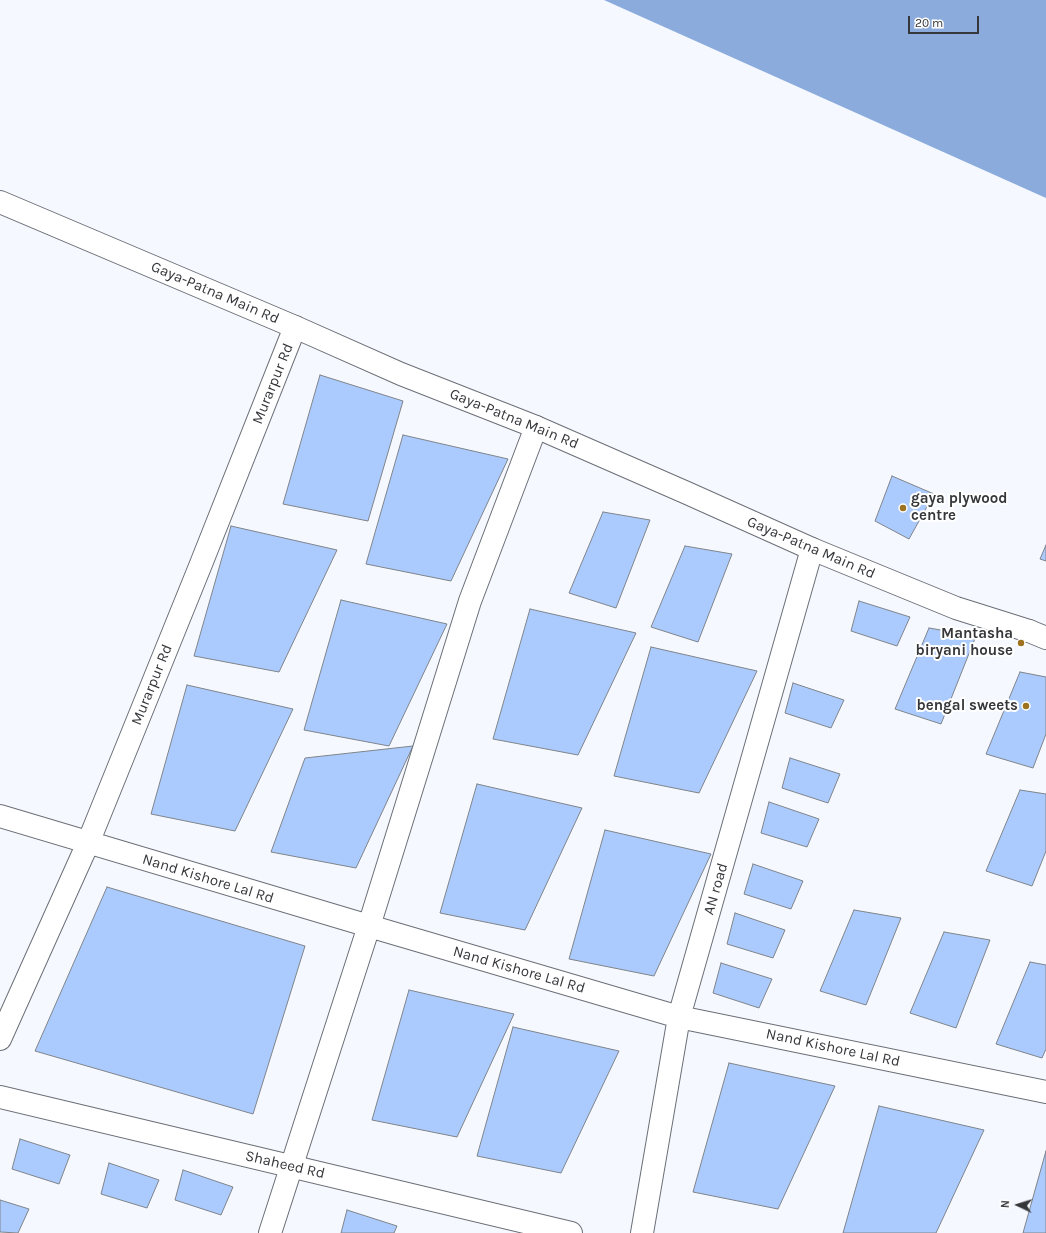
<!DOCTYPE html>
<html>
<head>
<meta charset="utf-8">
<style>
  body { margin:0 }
  #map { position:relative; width:1046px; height:1233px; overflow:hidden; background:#f5f9ff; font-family:Karla,sans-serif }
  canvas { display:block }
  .north { position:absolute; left:998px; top:1185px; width:40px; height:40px; -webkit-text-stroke:3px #fff; paint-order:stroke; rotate:274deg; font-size:11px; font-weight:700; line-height:16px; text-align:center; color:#36373a }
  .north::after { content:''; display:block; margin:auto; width:14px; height:18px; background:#36373a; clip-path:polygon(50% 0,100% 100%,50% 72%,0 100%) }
  .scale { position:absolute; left:908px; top:16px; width:71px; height:18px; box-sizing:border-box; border:2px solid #36373a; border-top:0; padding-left:5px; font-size:12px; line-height:14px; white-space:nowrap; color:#36373a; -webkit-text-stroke:3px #fff; paint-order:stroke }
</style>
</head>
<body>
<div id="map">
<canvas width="1046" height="1233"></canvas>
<div class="north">N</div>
<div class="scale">20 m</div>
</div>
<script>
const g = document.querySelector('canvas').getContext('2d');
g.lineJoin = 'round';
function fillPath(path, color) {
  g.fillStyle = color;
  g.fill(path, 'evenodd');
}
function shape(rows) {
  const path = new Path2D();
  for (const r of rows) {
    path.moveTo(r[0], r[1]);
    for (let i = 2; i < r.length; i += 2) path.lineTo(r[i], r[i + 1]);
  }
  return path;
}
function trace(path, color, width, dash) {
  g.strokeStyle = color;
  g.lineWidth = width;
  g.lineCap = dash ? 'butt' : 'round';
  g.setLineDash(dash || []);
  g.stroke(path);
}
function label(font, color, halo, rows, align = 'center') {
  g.font = font + ' Karla,sans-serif';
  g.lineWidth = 4;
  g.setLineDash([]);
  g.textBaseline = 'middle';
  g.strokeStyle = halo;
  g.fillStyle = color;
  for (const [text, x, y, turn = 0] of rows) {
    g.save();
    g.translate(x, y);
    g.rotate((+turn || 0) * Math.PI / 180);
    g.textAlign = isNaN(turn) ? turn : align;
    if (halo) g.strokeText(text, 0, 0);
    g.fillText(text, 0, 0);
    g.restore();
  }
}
const water = shape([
  [604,0,1046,0,1046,198]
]);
const building = shape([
  [320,375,403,401,368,521,283,504,320,375],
  [403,435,508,459,451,581,366,564,403,435],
  [892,476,934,494,909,539,875,521,892,476],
  [603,512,650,520,616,608,569,593,603,512],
  [231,526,337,550,279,672,194,656,231,526],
  [1046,545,1046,561,1040,559,1046,545],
  [685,546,732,554,698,642,651,627,685,546],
  [341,600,447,624,389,746,304,730,341,600],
  [859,601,910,617,897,646,851,631,859,601],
  [530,609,636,633,578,755,493,739,530,609],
  [929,628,976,636,941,724,895,709,929,628],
  [651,647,757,671,699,793,614,776,651,647],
  [1020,672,1046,677,1046,734,1033,768,986,754,1020,672],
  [793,683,844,700,831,728,785,713,793,683],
  [187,685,293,709,235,831,151,814,187,685],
  [413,746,356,868,271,852,305,758,413,746],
  [790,758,840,774,828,803,782,788,790,758],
  [477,784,582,808,525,930,440,913,477,784],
  [1020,790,1046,794,1046,851,1032,886,986,871,1020,790],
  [769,802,819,819,807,847,761,833,769,802],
  [605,830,711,854,654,976,569,959,605,830],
  [753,864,803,881,791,909,744,894,753,864],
  [107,887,305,946,253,1114,35,1051,107,887],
  [854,910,901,918,866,1005,820,991,854,910],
  [735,913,785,930,773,958,727,944,735,913],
  [944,932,990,940,956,1028,910,1013,944,932],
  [1030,962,1046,965,1046,1049,1042,1058,996,1044,1030,962],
  [721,963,772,979,759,1008,713,993,721,963],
  [409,990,514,1014,457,1137,372,1120,409,990],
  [513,1027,619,1051,561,1173,477,1156,513,1027],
  [729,1063,835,1086,778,1209,693,1192,729,1063],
  [879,1106,984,1130,936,1233,843,1233,879,1106],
  [20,1139,70,1155,59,1184,12,1169,20,1139],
  [1046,1151,1046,1233,1023,1233,1046,1151],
  [109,1163,159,1180,147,1208,101,1194,109,1163],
  [183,1170,233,1187,221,1215,175,1200,183,1170],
  [0,1200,29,1209,18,1233,0,1232,0,1200],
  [347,1210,397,1226,394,1233,341,1233,347,1210]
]);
const minor = shape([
  [0,816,369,926,679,1017,1046,1092],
  [0,1039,88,843,201,564,295,327],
  [0,1097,571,1233],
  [270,1233,369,926,470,601,536,427],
  [642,1233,679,1017,812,549]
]);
const primary = shape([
  [0,202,295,327,401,374,536,427,687,493,812,549,956,608,1029,631]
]);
const trunk = shape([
  [1029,631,1046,638]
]);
const markers = [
  [903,508,4,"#9d7221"],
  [1021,643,4,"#9d7221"],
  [1026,706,4,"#9d7221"]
];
const streetNames = [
  ["Gaya-Patna Main Rd",215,293,23],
  ["Murarpur Rd",273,384,-68],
  ["Gaya-Patna Main Rd",514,419,22],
  ["Gaya-Patna Main Rd",811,548,23],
  ["Murarpur Rd",152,685,-68],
  ["Nand Kishore Lal Rd",208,879,17],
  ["AN road",716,889,-74],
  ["Nand Kishore Lal Rd",519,970,16],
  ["Nand Kishore Lal Rd",833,1048,12],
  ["Shaheed Rd",285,1165,13]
];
const poiNames = [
  ["gaya plywood",911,499,"left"],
  ["centre",911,516,"left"],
  ["Mantasha",1013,634],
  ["biryani house",1013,651],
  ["bengal sweets",1018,706]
];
fillPath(water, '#8babdc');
fillPath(building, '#abcbfe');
trace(building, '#7f848a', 1);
trace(minor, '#6b6f76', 24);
trace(primary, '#6b6f76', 24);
trace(trunk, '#6b6f76', 24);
trace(minor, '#fff', 22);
trace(primary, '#fff', 22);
trace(trunk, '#fff', 22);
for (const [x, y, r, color] of markers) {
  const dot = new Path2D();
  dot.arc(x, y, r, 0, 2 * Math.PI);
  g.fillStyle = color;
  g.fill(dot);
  trace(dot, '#fff', 1.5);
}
label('15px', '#36373a', '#fff', streetNames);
label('bold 15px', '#36373a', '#fff', poiNames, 'right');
</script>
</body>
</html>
